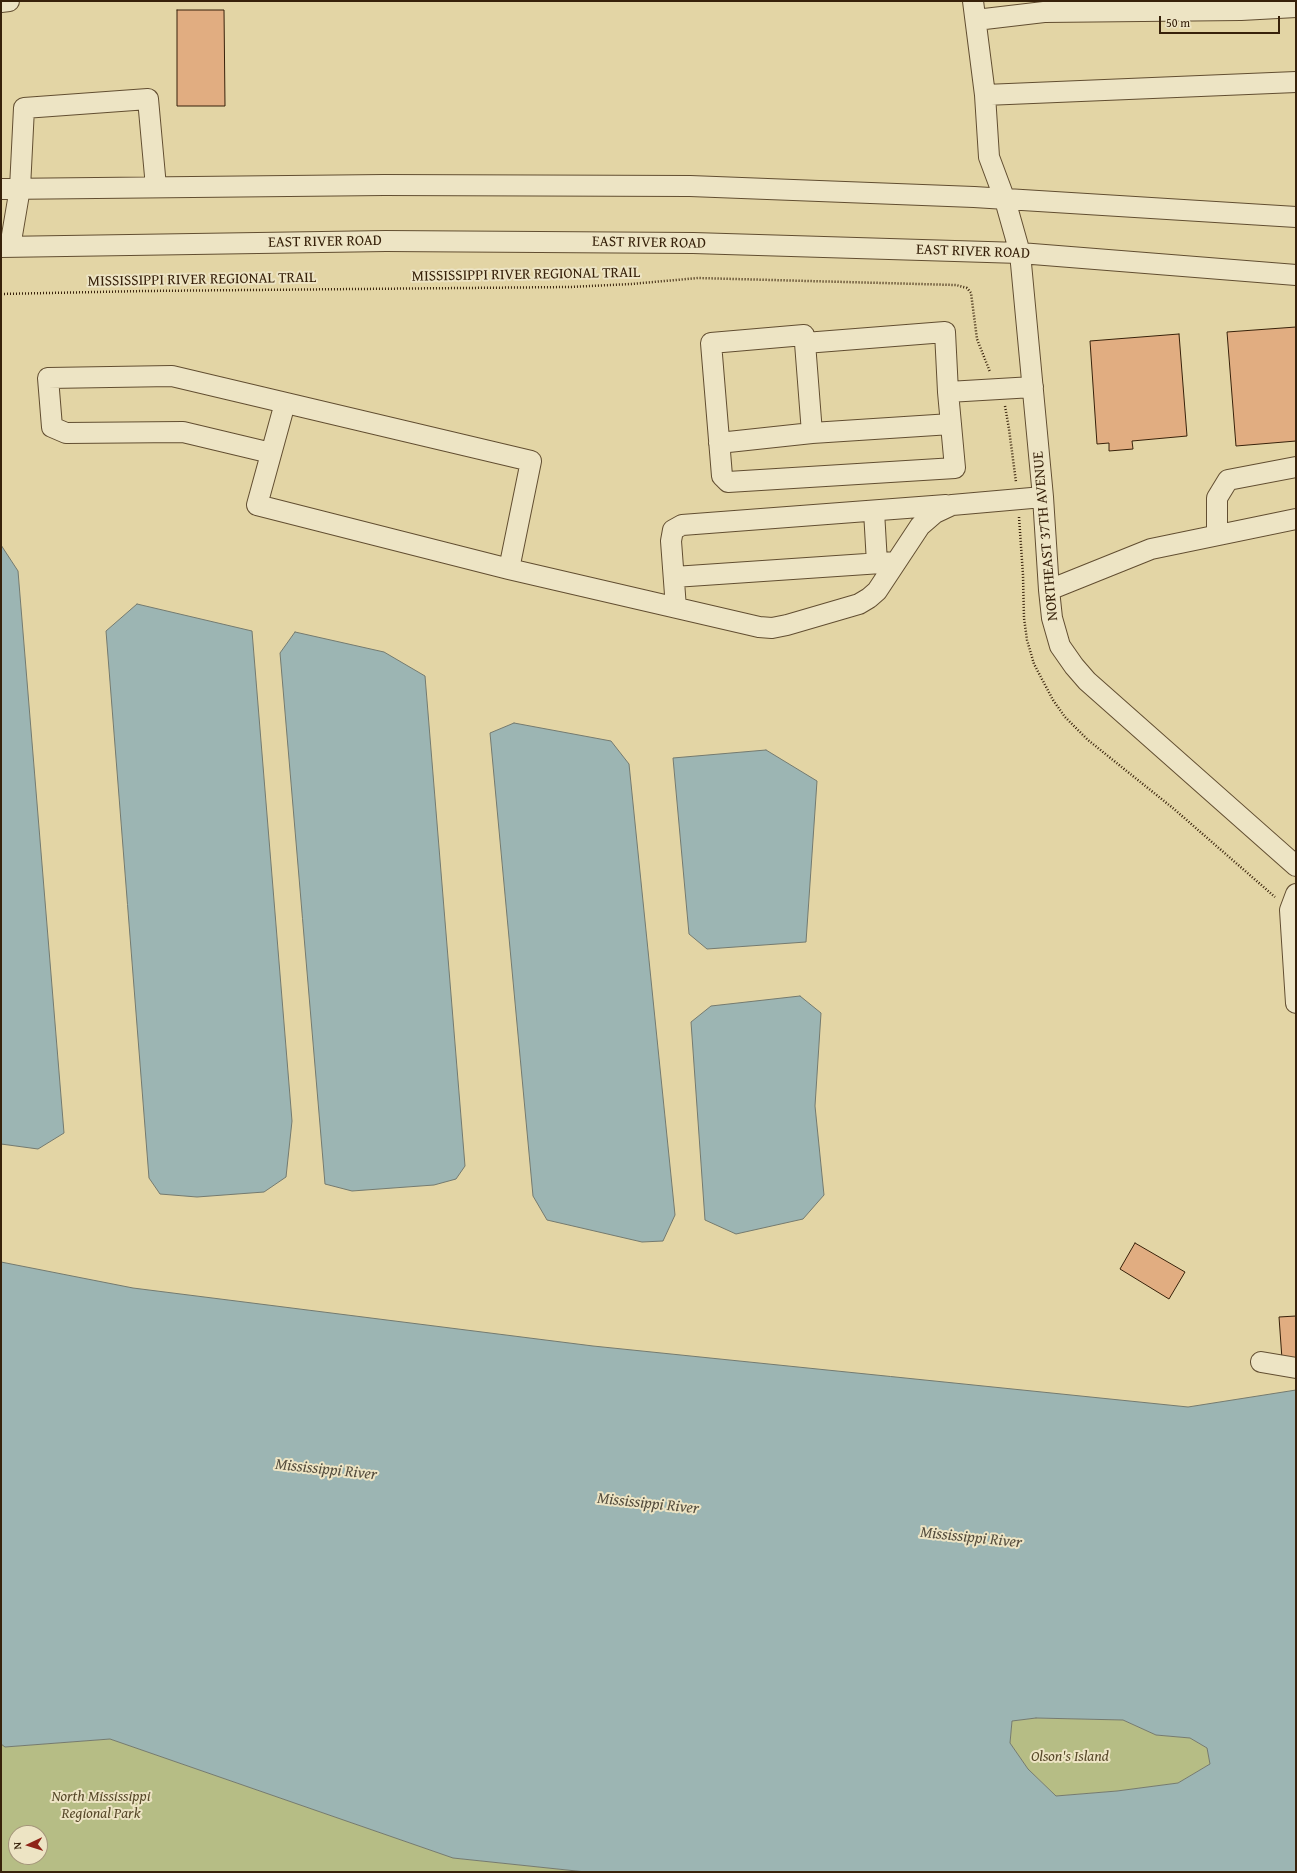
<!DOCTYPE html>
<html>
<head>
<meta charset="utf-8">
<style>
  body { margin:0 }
  #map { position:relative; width:1297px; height:1873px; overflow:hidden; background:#e3d5a5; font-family:"Gentium Book Plus",serif }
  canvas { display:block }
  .frame { position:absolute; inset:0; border:2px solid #37210a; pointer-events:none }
  .north { position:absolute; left:8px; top:1825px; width:40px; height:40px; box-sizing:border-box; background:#ede4c4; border:1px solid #a4967a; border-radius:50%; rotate:266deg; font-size:11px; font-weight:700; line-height:16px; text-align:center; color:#37210a }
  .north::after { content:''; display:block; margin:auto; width:14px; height:18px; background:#8f2418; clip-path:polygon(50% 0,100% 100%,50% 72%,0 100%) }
  .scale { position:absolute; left:1159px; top:16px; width:121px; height:18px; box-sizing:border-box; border:2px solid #37210a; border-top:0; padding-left:5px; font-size:12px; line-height:14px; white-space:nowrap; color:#37210a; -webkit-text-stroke:3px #ede4c4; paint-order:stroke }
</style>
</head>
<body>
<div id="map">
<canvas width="1297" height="1873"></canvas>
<div class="frame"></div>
<div class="north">N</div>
<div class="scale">50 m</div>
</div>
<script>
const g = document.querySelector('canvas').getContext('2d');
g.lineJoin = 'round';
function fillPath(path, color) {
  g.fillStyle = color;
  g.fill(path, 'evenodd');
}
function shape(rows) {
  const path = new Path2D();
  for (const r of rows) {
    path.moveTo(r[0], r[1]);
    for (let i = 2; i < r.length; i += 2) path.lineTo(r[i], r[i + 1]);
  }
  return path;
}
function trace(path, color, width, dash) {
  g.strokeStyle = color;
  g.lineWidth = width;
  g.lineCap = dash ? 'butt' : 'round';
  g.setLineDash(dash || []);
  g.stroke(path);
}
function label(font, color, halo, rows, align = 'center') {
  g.font = font + ' "Gentium Book Plus",serif';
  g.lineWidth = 4;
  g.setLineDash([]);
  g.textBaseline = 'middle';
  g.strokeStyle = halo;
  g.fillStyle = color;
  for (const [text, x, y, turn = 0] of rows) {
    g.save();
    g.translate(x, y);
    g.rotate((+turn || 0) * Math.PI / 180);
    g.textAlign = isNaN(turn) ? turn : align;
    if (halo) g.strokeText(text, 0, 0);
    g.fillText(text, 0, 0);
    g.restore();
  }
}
const green = shape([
  [1036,1718,1123,1720,1156,1735,1190,1738,1207,1748,1210,1764,1178,1783,1117,1791,1056,1796,1028,1769,1010,1743,1012,1721],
  [110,1739,453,1858,586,1872,1,1872,1,1744,5,1747],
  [16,1833,40,1833,40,1857,16,1857]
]);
const water = shape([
  [1,545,18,571,64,1133,38,1149,1,1144,1,545],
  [137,604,252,631,292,1121,286,1177,264,1192,197,1197,160,1194,149,1178,106,631,137,604],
  [295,632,384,652,425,676,465,1166,456,1179,434,1185,352,1191,325,1184,280,653,295,632],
  [514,723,611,741,629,764,675,1215,663,1241,642,1242,547,1220,533,1196,490,733,514,723],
  [766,750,817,781,806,942,707,949,689,934,673,758,766,750],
  [800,996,821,1013,815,1106,824,1195,803,1219,736,1234,705,1220,691,1022,711,1006,800,996],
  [1,1262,133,1288,593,1346,1188,1407,1296,1390,1296,1872,586,1872,453,1858,110,1739,5,1747,1,1744,1,1262],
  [1036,1718,1123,1720,1156,1735,1190,1738,1207,1748,1210,1764,1178,1783,1117,1791,1056,1796,1028,1769,1010,1743,1012,1721,1036,1718]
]);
const building = shape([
  [177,10,224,10,225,106,177,106,177,10],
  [1296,327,1296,441,1236,446,1227,332,1296,327],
  [1179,334,1187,436,1132,441,1133,449,1109,451,1109,443,1097,444,1090,341,1179,334],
  [1135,1243,1185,1272,1169,1299,1120,1269,1135,1243],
  [1296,1316,1296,1358,1282,1359,1279,1317,1296,1316]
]);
const path = shape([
  [1,294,144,291,570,287,631,284,698,278,956,285,967,288,971,293,977,339,990,372],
  [1005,406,1009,429,1016,482],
  [1019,517,1023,575,1024,618,1027,640,1034,664,1053,700,1065,717,1088,740,1174,809,1275,897]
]);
const minor = shape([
  [973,1,985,95,989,157,1005,200,1020,253,1043,497,1049,590,1052,618,1060,646,1074,666,1087,681,1296,866],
  [1,2,9,1],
  [976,20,1044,12,1241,10,1296,7],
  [985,95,1296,82],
  [1,189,384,185,690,186,974,197,1296,217],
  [1,247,386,241,693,243,1020,253,1296,275],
  [10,247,20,188,24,108,148,99,156,187],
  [805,343,812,433,951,424],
  [948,392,945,332,805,343,804,335,711,343,722,476,728,482,955,468,948,392,1033,387],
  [285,403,257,505,509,569,759,627,772,628,787,625,859,604,869,598,877,591,920,526,935,513,952,505,1043,497],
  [719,443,812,433],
  [271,453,183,432,66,433,52,427,48,378,172,376,531,461,509,569],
  [874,511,877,563],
  [1217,535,1217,498,1228,480,1296,467],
  [674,577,896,562],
  [1049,590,1151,549,1296,519],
  [676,608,671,541,673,530,682,525,946,505],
  [1296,894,1290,910,1296,1003],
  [1261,1362,1296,1368]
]);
const streetNames = [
  ["EAST RIVER ROAD",325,242,-1],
  ["EAST RIVER ROAD",649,243,1],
  ["EAST RIVER ROAD",973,252,2],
  ["MISSISSIPPI RIVER REGIONAL TRAIL",526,275,-1],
  ["MISSISSIPPI RIVER REGIONAL TRAIL",202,280,-1],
  ["NORTHEAST 37TH AVENUE",1046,536,-95]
];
const parkNames = [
  ["Olson's Island",1070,1757],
  ["North Mississippi",101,1797],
  ["Regional Park",101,1814]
];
const waterNames = [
  ["Mississippi River",326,1470,6],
  ["Mississippi River",648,1504,6],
  ["Mississippi River",971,1538,6]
];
fillPath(green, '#b6bd85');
fillPath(water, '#9cb5b3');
trace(water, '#747a6f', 1);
fillPath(building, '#e1ad81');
trace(building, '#37210a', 1);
trace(minor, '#624e31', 22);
trace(path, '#37210a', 2.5, [1, 2]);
trace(minor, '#ede4c4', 20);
label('15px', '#37210a', '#ede4c4', streetNames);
label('italic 15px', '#574829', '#ede4c4', parkNames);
label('italic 16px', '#554d3d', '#ede4c4', waterNames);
</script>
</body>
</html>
